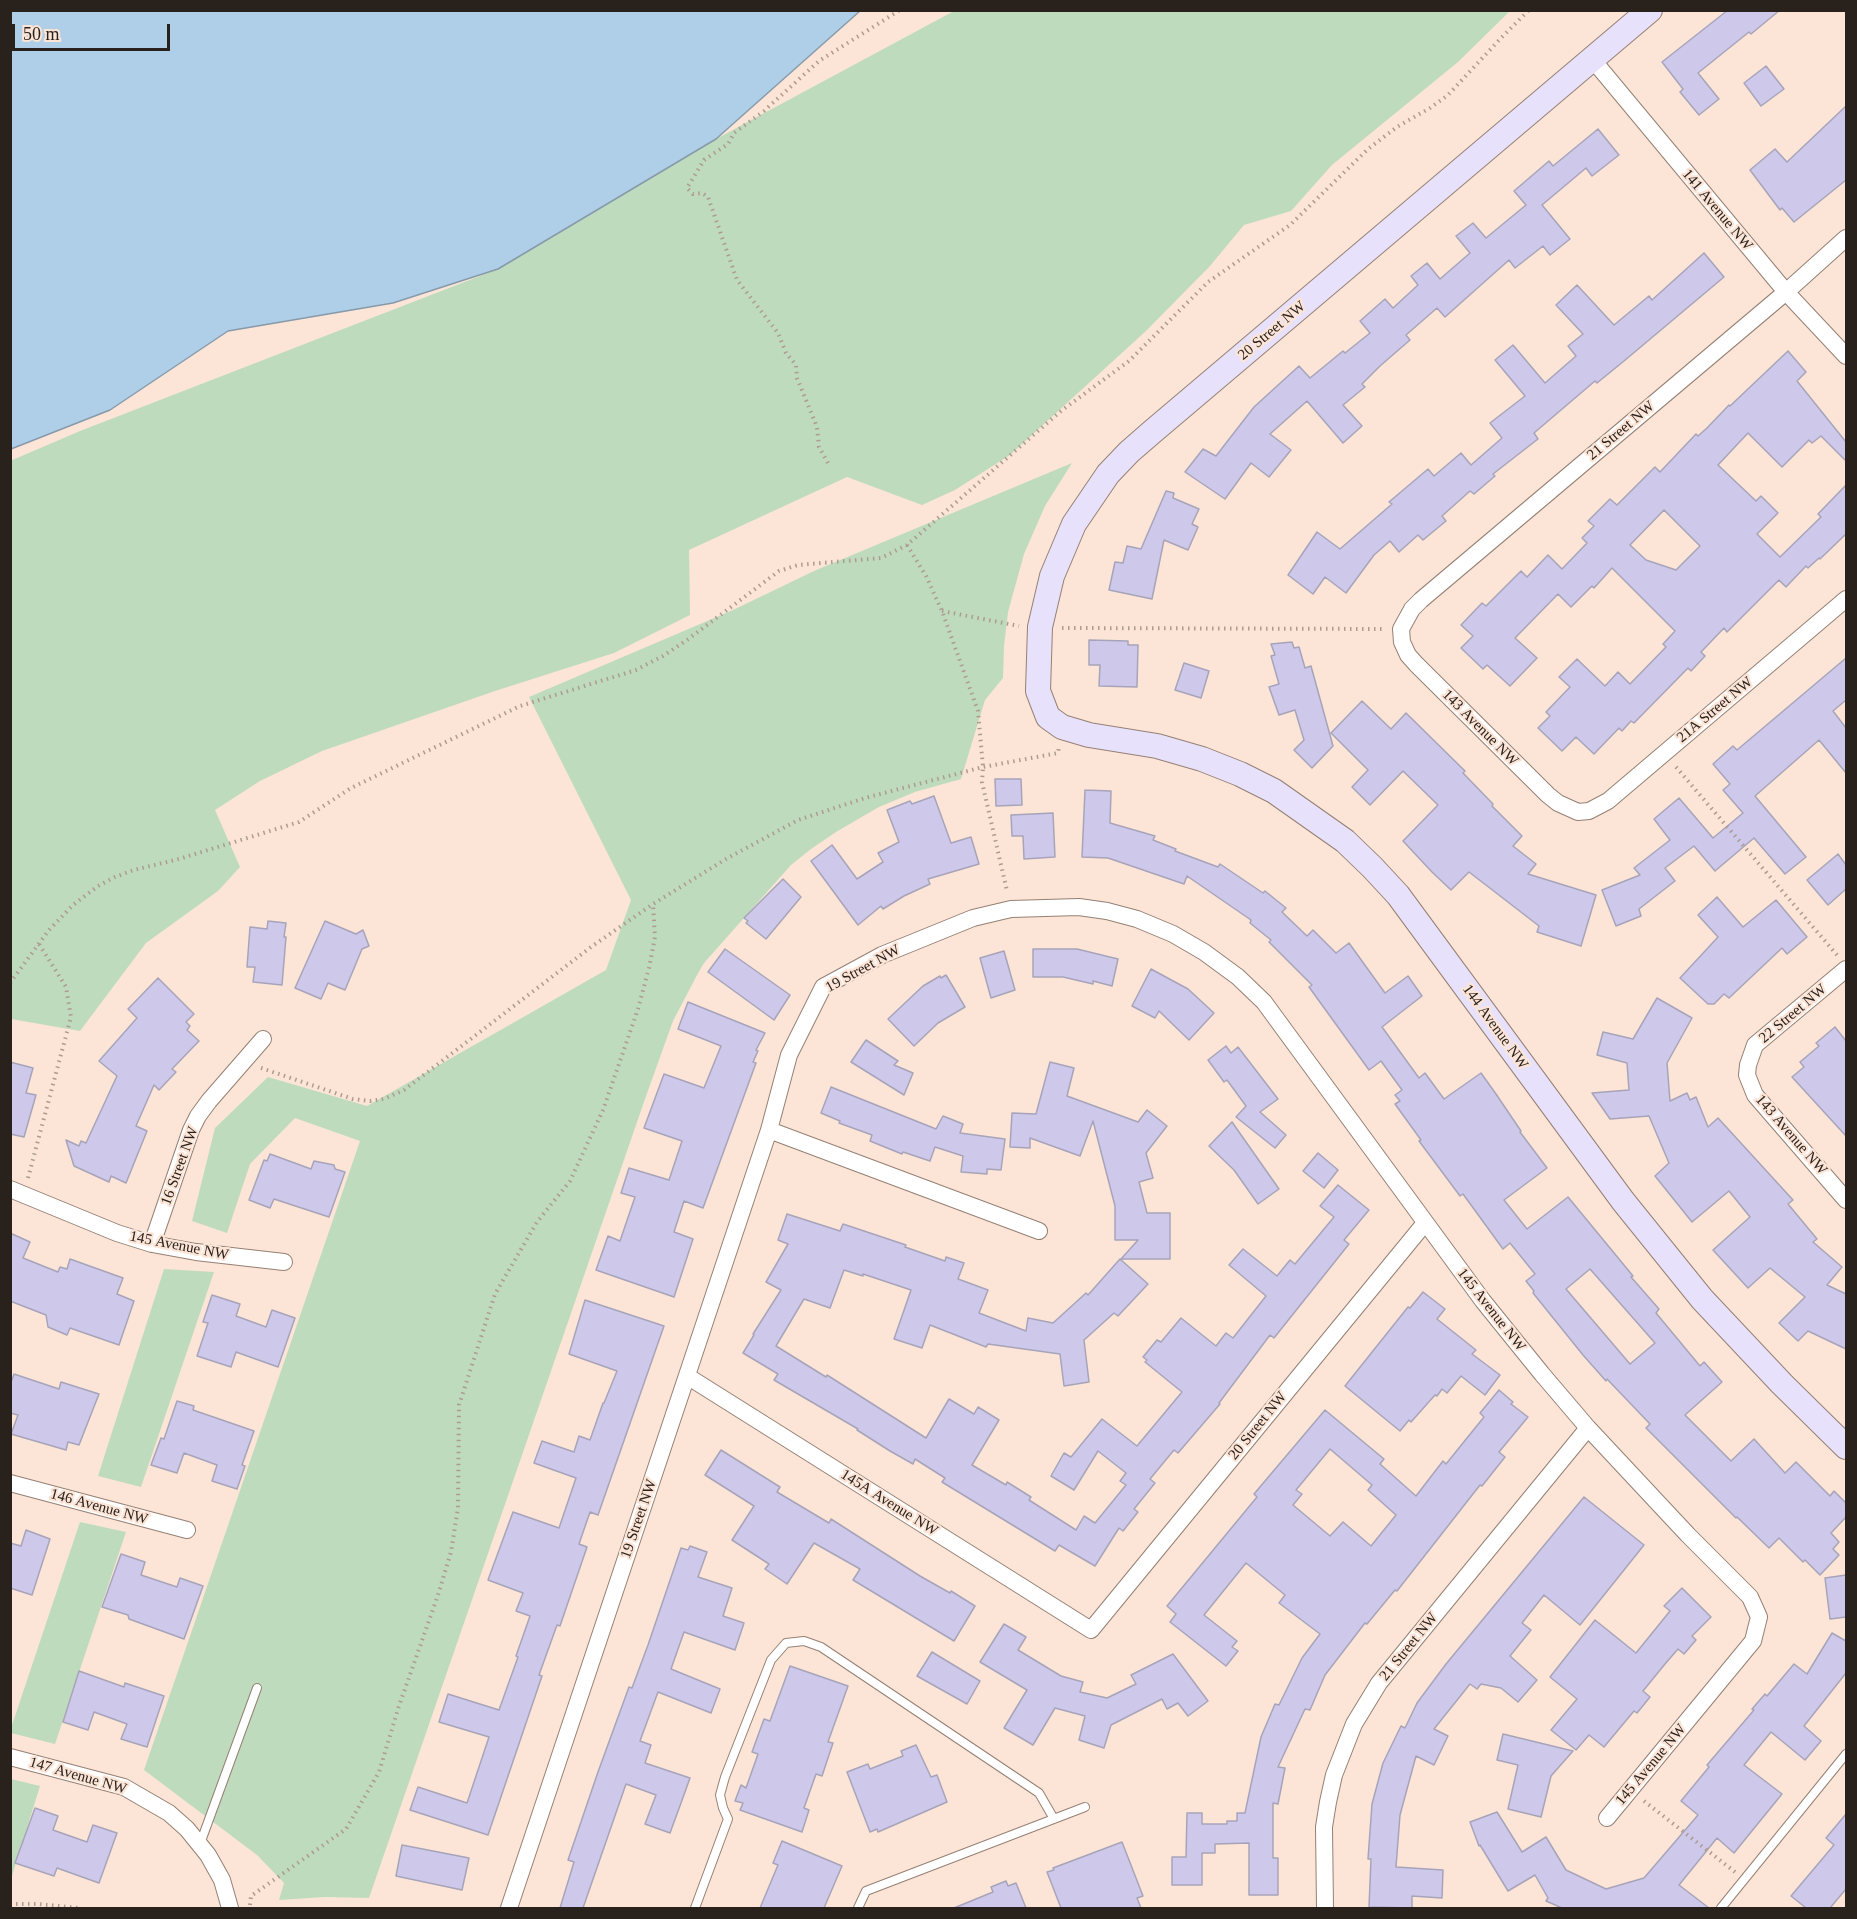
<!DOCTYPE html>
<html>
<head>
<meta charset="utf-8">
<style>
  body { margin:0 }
  #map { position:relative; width:1857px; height:1919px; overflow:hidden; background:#fce5d7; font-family:Georgia,serif }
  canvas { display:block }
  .frame { position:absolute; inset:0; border:12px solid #29211c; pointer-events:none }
  .scale { position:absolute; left:12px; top:24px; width:158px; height:27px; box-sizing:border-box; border:3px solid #29211c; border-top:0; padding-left:8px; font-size:18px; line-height:21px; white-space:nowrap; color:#29211c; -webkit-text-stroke:4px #fce5d7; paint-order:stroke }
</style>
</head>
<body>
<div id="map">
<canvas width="1857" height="1919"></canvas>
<div class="frame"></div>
<div class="scale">50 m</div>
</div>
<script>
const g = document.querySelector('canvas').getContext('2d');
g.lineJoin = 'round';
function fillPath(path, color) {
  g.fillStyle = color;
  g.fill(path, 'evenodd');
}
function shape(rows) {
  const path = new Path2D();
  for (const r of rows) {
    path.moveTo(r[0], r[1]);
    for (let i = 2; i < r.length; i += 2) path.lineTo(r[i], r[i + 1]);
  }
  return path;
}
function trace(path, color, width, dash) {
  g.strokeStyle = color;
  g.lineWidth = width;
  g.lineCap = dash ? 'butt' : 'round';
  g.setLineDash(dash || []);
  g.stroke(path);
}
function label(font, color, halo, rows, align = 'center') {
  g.font = font + ' Georgia,serif';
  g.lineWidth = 4.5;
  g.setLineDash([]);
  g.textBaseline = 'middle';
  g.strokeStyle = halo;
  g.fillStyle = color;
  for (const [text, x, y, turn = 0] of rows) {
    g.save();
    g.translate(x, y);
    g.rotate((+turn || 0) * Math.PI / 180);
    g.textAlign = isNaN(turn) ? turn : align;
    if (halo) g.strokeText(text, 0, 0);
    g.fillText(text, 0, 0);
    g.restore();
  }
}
const green = shape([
  [954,11,1510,11,1458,62,1332,165,1291,211,1244,225,1210,266,1146,331,1010,455,955,490,922,505,847,477,689,550,690,615,614,653,495,691,322,751,260,781,215,810,240,867,218,891,146,943,80,1031,11,1019,10,461,80,431,498,269,716,139],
  [1072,463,1045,506,1024,554,1008,612,1004,646,1003,678,985,700,961,779,915,792,879,807,836,832,811,849,791,865,704,963,696,977,673,1021,645,1099,369,1898,326,1897,279,1900,284,1883,257,1855,144,1770,360,1141,295,1118,250,1164,227,1233,192,1221,215,1128,268,1077,367,1106,606,970,631,900,529,697,733,610,814,571],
  [164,1269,214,1272,141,1487,98,1476],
  [80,1522,126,1532,55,1744,11,1733,11,1728],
  [11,1779,40,1786,11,1879]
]);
const water = shape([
  [11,10,860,10,860,11,716,139,498,269,393,303,228,331,110,410,11,449,11,10]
]);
const building = shape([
  [1728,10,1780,10,1751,34,1749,32,1698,73,1719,99,1699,115,1680,92,1683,89,1662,62,1728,10],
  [1766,66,1784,89,1761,106,1744,83,1766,66],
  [1846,106,1846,180,1794,222,1782,208,1780,210,1750,170,1775,149,1787,162,1846,106],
  [1598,129,1619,155,1592,176,1586,168,1542,205,1570,239,1550,255,1543,246,1515,268,1509,260,1445,317,1437,308,1406,335,1410,340,1380,366,1362,384,1365,387,1343,405,1362,426,1343,443,1307,401,1270,434,1291,450,1269,477,1251,463,1225,499,1185,472,1203,449,1216,456,1254,407,1299,366,1310,378,1343,351,1345,353,1370,333,1360,321,1385,299,1393,308,1418,285,1411,276,1427,263,1440,279,1470,253,1456,236,1473,223,1486,238,1526,205,1514,191,1549,161,1553,166,1598,129],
  [1704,253,1724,277,1624,361,1597,383,1595,381,1534,433,1538,439,1493,474,1495,476,1474,494,1470,491,1442,516,1446,521,1423,540,1418,535,1399,552,1390,541,1374,555,1346,593,1325,577,1313,594,1288,575,1317,532,1340,549,1392,504,1389,502,1428,469,1434,476,1461,453,1471,465,1502,438,1490,423,1525,396,1495,360,1513,345,1545,383,1576,356,1568,346,1583,334,1556,305,1577,285,1614,325,1649,296,1652,300,1704,253],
  [1788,351,1806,372,1797,381,1846,442,1846,461,1821,436,1812,443,1809,440,1782,467,1748,433,1718,465,1756,501,1761,496,1778,513,1757,534,1780,557,1821,517,1818,514,1846,485,1846,534,1820,559,1819,558,1808,568,1806,566,1786,587,1779,580,1727,632,1724,628,1701,652,1705,656,1691,671,1688,668,1634,723,1631,721,1622,731,1619,728,1594,754,1576,737,1562,751,1538,728,1550,716,1546,712,1570,687,1559,677,1577,659,1605,686,1618,672,1630,684,1666,647,1663,644,1675,631,1612,568,1594,588,1592,586,1571,607,1558,594,1515,638,1537,658,1510,686,1487,665,1483,669,1461,648,1473,636,1461,625,1482,603,1486,606,1521,571,1527,577,1548,555,1562,569,1587,543,1582,538,1594,526,1588,521,1610,499,1617,505,1655,467,1660,472,1696,434,1698,436,1707,428,1729,405,1730,406,1788,351],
  [1664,510,1700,546,1676,570,1646,560,1630,545,1664,510],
  [1166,491,1174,493,1173,498,1199,509,1192,524,1198,527,1188,550,1164,540,1152,599,1109,590,1115,562,1123,563,1127,546,1141,549,1166,491],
  [1089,640,1128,641,1128,645,1138,645,1137,687,1099,686,1100,665,1089,665,1089,640],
  [1292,642,1294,648,1299,647,1305,668,1311,666,1333,746,1312,768,1294,750,1304,740,1295,710,1279,715,1269,687,1279,684,1271,656,1275,655,1271,644,1292,642],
  [1846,658,1846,700,1833,711,1846,728,1846,773,1819,740,1755,796,1806,857,1785,874,1754,838,1715,871,1694,846,1665,868,1675,881,1639,909,1641,916,1616,926,1602,890,1640,875,1634,868,1670,840,1654,819,1679,798,1713,838,1743,813,1723,790,1730,784,1713,764,1733,746,1737,750,1846,658],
  [1184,663,1209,671,1201,698,1175,690,1184,663],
  [1362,701,1391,729,1406,713,1465,771,1463,773,1493,804,1492,806,1522,836,1513,846,1536,864,1528,874,1596,895,1581,946,1537,932,1539,926,1469,872,1451,890,1432,872,1403,841,1438,805,1403,771,1370,805,1352,787,1368,770,1331,733,1362,701],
  [995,779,1021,779,1022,805,996,806,995,779],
  [1085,790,1111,791,1110,823,1155,836,1153,840,1176,849,1175,851,1218,867,1220,864,1263,893,1265,891,1286,908,1282,912,1307,936,1313,930,1336,953,1349,943,1385,993,1408,976,1422,996,1382,1027,1419,1078,1425,1073,1444,1099,1481,1073,1496,1094,1521,1131,1520,1132,1547,1168,1504,1200,1527,1229,1568,1197,1633,1276,1631,1277,1659,1309,1656,1313,1700,1366,1704,1362,1722,1382,1685,1415,1731,1461,1754,1439,1785,1473,1796,1462,1830,1496,1834,1491,1846,1503,1846,1517,1831,1533,1839,1542,1833,1549,1839,1555,1820,1575,1805,1560,1803,1562,1779,1538,1769,1548,1737,1517,1736,1518,1646,1428,1650,1424,1607,1379,1606,1381,1583,1355,1533,1293,1534,1291,1526,1281,1535,1274,1510,1243,1503,1249,1463,1194,1460,1196,1419,1141,1421,1140,1395,1104,1400,1101,1395,1095,1402,1090,1381,1061,1369,1070,1309,987,1312,985,1269,942,1271,940,1250,923,1251,920,1187,876,1184,884,1108,858,1082,857,1085,790],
  [1590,1269,1655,1343,1630,1364,1566,1289,1590,1269],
  [934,796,951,843,971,837,979,864,928,879,930,884,904,896,883,909,881,906,858,925,811,861,832,845,857,879,883,862,878,853,899,842,887,810,910,801,912,804,934,796],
  [1053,813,1055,857,1024,859,1023,836,1012,836,1011,815,1053,813],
  [1838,854,1846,865,1846,889,1828,905,1807,880,1838,854],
  [783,879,801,897,766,939,746,923,748,921,744,918,783,879],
  [1717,897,1743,927,1776,900,1807,937,1787,954,1782,948,1729,998,1724,994,1714,1004,1708,1004,1680,978,1718,937,1698,915,1717,897],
  [268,921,286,923,284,937,286,937,282,985,253,982,255,967,247,967,250,927,267,929,268,921],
  [325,921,356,934,363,930,369,946,362,949,345,990,328,983,321,999,295,988,325,921],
  [725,949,790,995,774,1020,708,972,725,949],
  [1033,949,1077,949,1118,959,1112,986,1093,981,1093,984,1063,977,1033,977,1033,949],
  [1004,951,1015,990,991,998,980,958,1004,951],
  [1151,969,1188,989,1214,1013,1189,1040,1159,1011,1155,1018,1132,1006,1151,969],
  [946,975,965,1007,938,1023,914,1046,888,1019,923,986,940,976,941,978,946,975],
  [158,978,194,1014,186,1022,190,1026,187,1030,199,1041,172,1069,176,1072,159,1090,154,1085,136,1126,147,1131,126,1183,111,1176,109,1182,74,1166,66,1140,79,1146,81,1141,86,1143,117,1076,99,1061,137,1018,128,1009,158,978],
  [1657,998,1692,1018,1667,1063,1670,1101,1687,1093,1690,1100,1696,1097,1708,1127,1718,1118,1793,1200,1788,1204,1817,1239,1813,1242,1842,1267,1827,1285,1846,1294,1846,1349,1808,1331,1798,1341,1779,1323,1805,1297,1770,1268,1748,1288,1713,1250,1750,1217,1729,1191,1692,1222,1655,1176,1669,1163,1649,1116,1610,1119,1592,1093,1629,1090,1627,1063,1597,1055,1603,1032,1633,1039,1657,998],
  [688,1002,765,1033,756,1050,758,1051,753,1062,756,1063,703,1208,684,1201,674,1232,693,1239,674,1297,596,1270,608,1236,620,1241,635,1197,621,1193,629,1168,669,1180,682,1141,644,1128,664,1074,704,1088,721,1046,678,1029,688,1002],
  [1835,1027,1846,1041,1846,1136,1792,1077,1804,1067,1800,1062,1819,1046,1816,1043,1835,1027],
  [866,1040,898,1061,894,1065,913,1073,904,1095,851,1062,866,1040],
  [1226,1046,1231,1053,1238,1047,1278,1099,1260,1112,1286,1135,1275,1148,1236,1117,1246,1106,1227,1080,1224,1082,1208,1060,1226,1046],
  [10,1062,33,1068,26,1093,36,1095,24,1137,10,1134,10,1062],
  [1050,1062,1074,1068,1067,1096,1138,1122,1147,1110,1167,1126,1146,1153,1153,1178,1139,1182,1147,1213,1170,1213,1170,1259,1121,1259,1138,1240,1115,1240,1115,1206,1093,1121,1080,1156,1030,1138,1030,1148,1010,1147,1012,1113,1036,1114,1050,1062],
  [831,1087,936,1129,943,1116,963,1124,960,1133,1005,1139,1001,1170,987,1169,987,1174,961,1172,963,1156,935,1147,930,1161,903,1152,902,1154,870,1141,872,1135,839,1123,840,1121,821,1113,831,1087],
  [1232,1122,1279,1189,1258,1204,1234,1170,1209,1146,1232,1122],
  [1318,1153,1338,1170,1324,1188,1303,1171,1318,1153],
  [270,1154,311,1169,314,1161,334,1165,335,1169,345,1172,329,1217,274,1199,270,1208,249,1200,264,1160,267,1161,270,1154],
  [1338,1185,1369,1210,1344,1240,1349,1244,1274,1338,1270,1335,1219,1403,1220,1404,1178,1453,1174,1450,1150,1479,1155,1483,1134,1509,1138,1512,1123,1531,1119,1528,1095,1566,1059,1545,1055,1551,942,1482,945,1478,915,1459,913,1464,890,1451,857,1430,858,1429,774,1380,778,1374,743,1353,754,1335,753,1334,781,1290,766,1282,788,1244,778,1240,787,1214,840,1231,843,1224,906,1245,905,1247,945,1261,946,1257,964,1263,958,1279,988,1290,979,1313,1026,1331,1028,1318,1053,1323,1086,1293,1088,1295,1120,1259,1148,1284,1118,1316,1114,1313,1084,1340,1089,1382,1064,1386,1060,1354,988,1344,986,1347,930,1325,922,1348,894,1339,911,1290,863,1274,863,1276,844,1270,830,1308,804,1299,776,1346,826,1377,827,1375,926,1438,949,1399,974,1414,978,1407,999,1420,972,1465,1006,1485,1007,1482,1031,1497,1029,1500,1076,1530,1084,1516,1095,1523,1126,1485,1120,1481,1126,1473,1098,1451,1074,1490,1051,1476,1064,1453,1071,1457,1102,1419,1137,1446,1182,1392,1145,1362,1147,1360,1143,1357,1157,1340,1161,1342,1181,1318,1216,1346,1226,1333,1233,1338,1266,1296,1229,1265,1243,1249,1277,1276,1290,1260,1295,1264,1334,1217,1320,1206,1338,1185],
  [10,1233,30,1242,23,1258,58,1272,60,1267,67,1269,70,1259,123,1278,117,1294,134,1301,119,1345,70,1328,67,1335,48,1327,46,1315,10,1301,10,1233],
  [1423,1292,1445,1309,1437,1319,1476,1350,1472,1354,1500,1375,1485,1395,1461,1376,1447,1393,1442,1389,1437,1396,1435,1395,1411,1422,1409,1420,1400,1431,1345,1386,1408,1307,1410,1308,1423,1292],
  [212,1295,240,1304,236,1316,266,1327,272,1310,295,1318,278,1367,236,1352,231,1367,197,1356,208,1323,203,1322,212,1295],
  [585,1300,664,1326,598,1515,590,1512,579,1544,587,1547,560,1626,557,1625,539,1675,542,1676,488,1835,410,1810,418,1787,467,1803,489,1737,439,1722,448,1694,499,1710,518,1657,516,1656,530,1616,516,1611,523,1593,488,1580,513,1512,559,1528,576,1478,534,1463,542,1441,574,1452,579,1436,590,1440,603,1403,604,1403,617,1371,569,1354,585,1300],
  [14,1374,59,1389,61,1382,99,1394,79,1445,68,1442,66,1450,11,1434,18,1415,10,1413,10,1385,14,1374],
  [1499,1390,1513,1402,1511,1404,1528,1417,1499,1452,1505,1457,1482,1486,1480,1485,1397,1591,1395,1590,1367,1624,1365,1623,1325,1675,1310,1710,1305,1709,1278,1767,1285,1768,1278,1804,1273,1803,1273,1858,1278,1858,1278,1895,1249,1895,1249,1843,1215,1844,1215,1853,1202,1853,1202,1885,1172,1885,1172,1857,1186,1857,1187,1813,1202,1813,1202,1824,1227,1824,1227,1821,1237,1821,1237,1813,1245,1813,1261,1737,1275,1704,1279,1705,1302,1658,1320,1634,1279,1603,1285,1595,1246,1563,1204,1615,1237,1641,1232,1647,1238,1651,1226,1666,1170,1622,1176,1614,1167,1606,1257,1497,1254,1494,1325,1410,1384,1459,1380,1464,1416,1496,1443,1461,1446,1464,1484,1417,1480,1413,1499,1390],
  [1330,1449,1372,1485,1368,1490,1396,1515,1371,1546,1343,1522,1330,1536,1293,1505,1302,1494,1296,1490,1330,1449],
  [177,1401,194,1406,193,1410,254,1431,242,1465,245,1466,237,1489,212,1481,217,1465,184,1453,177,1473,151,1465,161,1438,164,1439,177,1401],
  [721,1450,780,1487,777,1492,829,1523,831,1519,920,1576,950,1593,951,1591,975,1606,954,1641,853,1580,860,1569,814,1543,787,1584,765,1569,769,1564,732,1540,754,1506,705,1475,721,1450],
  [1584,1497,1644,1545,1580,1625,1544,1595,1522,1623,1531,1630,1510,1656,1537,1680,1518,1702,1501,1688,1481,1684,1477,1689,1470,1684,1434,1729,1448,1736,1434,1765,1416,1756,1400,1815,1396,1867,1443,1870,1442,1898,1412,1896,1412,1908,1369,1907,1371,1859,1368,1859,1372,1804,1383,1763,1401,1726,1405,1728,1417,1703,1446,1664,1584,1497],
  [26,1530,50,1539,32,1595,10,1588,10,1543,21,1546,26,1530],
  [690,1546,707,1552,698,1577,732,1588,723,1616,744,1623,735,1650,684,1632,671,1669,720,1689,711,1713,658,1692,651,1711,640,1741,651,1745,645,1763,690,1778,681,1803,670,1833,645,1824,656,1795,626,1784,583,1908,560,1908,574,1862,568,1860,598,1772,629,1687,632,1688,648,1645,681,1548,688,1550,690,1546],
  [121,1554,145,1562,141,1575,177,1587,180,1578,203,1586,184,1639,129,1619,128,1615,102,1607,121,1554],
  [1846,1575,1846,1617,1830,1619,1825,1578,1846,1575],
  [1682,1588,1711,1617,1692,1636,1696,1640,1684,1654,1678,1649,1665,1664,1643,1691,1650,1697,1637,1713,1634,1711,1604,1747,1589,1735,1576,1750,1551,1730,1577,1699,1550,1677,1595,1620,1636,1653,1670,1611,1664,1606,1682,1588],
  [1004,1624,1026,1637,1018,1650,1061,1676,1083,1682,1080,1692,1107,1698,1136,1684,1131,1675,1173,1654,1208,1701,1188,1716,1178,1703,1167,1709,1162,1699,1111,1725,1104,1748,1079,1740,1085,1716,1055,1708,1033,1745,1004,1728,1027,1690,980,1662,1004,1624],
  [1832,1633,1846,1641,1846,1673,1804,1726,1821,1741,1805,1760,1771,1732,1744,1765,1782,1794,1734,1853,1717,1838,1679,1885,1709,1908,1562,1908,1546,1901,1548,1898,1535,1875,1508,1891,1480,1845,1479,1846,1470,1822,1497,1812,1522,1852,1546,1837,1566,1870,1606,1889,1644,1878,1698,1815,1681,1801,1709,1767,1707,1765,1754,1710,1752,1709,1765,1694,1767,1696,1794,1664,1807,1674,1832,1633],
  [932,1652,980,1681,967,1704,917,1676,932,1652],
  [790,1666,848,1686,828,1742,833,1743,822,1776,816,1774,804,1808,809,1810,802,1832,740,1810,743,1803,735,1801,741,1785,746,1788,758,1754,752,1752,764,1719,770,1721,790,1666],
  [79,1671,124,1687,125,1683,164,1696,147,1747,121,1739,127,1724,94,1712,88,1730,63,1722,79,1671],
  [1503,1734,1573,1751,1551,1776,1541,1817,1508,1809,1518,1765,1497,1760,1503,1734],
  [916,1745,931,1777,937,1775,947,1802,878,1832,877,1829,870,1832,847,1772,868,1764,870,1769,903,1756,901,1751,916,1745],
  [35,1808,58,1816,53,1830,87,1842,93,1825,117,1833,99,1883,57,1868,54,1876,15,1863,35,1808],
  [1846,1814,1846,1889,1830,1908,1806,1908,1791,1896,1834,1845,1826,1838,1846,1814],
  [782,1841,842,1866,824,1908,760,1908,778,1865,773,1863,782,1841],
  [1122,1842,1143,1896,1137,1898,1141,1908,1061,1908,1047,1872,1054,1870,1053,1868,1122,1842],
  [402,1845,469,1858,462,1890,396,1876,402,1845],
  [1006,1881,1008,1886,1016,1883,1026,1908,954,1908,993,1892,991,1887,1006,1881]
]);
const path = shape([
  [828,463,819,447,817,427,797,378,796,365,786,353,778,333,737,280,708,197,702,193,693,194,687,188,704,160,728,144,734,133,764,111,819,61,900,10],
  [907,545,926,576,942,611,978,711,983,767,982,782,1007,891],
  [942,611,1019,626],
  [1062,628,1385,629],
  [1676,767,1837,955],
  [10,983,49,930,73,905,98,886,115,877,134,870,179,859,299,822,351,788,520,706,636,670,663,656,687,640,779,571,798,565,881,558,907,545,1061,411,1129,361,1208,282,1290,225,1368,149,1397,127,1430,108,1448,95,1501,38,1529,10],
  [261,1068,353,1099,370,1101,384,1099,404,1090,591,947,653,904,726,859,798,820,865,798,983,767,1058,753,1059,747],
  [28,1178,71,1017,66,987,39,944],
  [1644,1801,1735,1872],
  [10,1904,38,1904,79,1908],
  [250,1905,251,1896,346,1829,379,1772,399,1706,438,1595,451,1552,458,1508,459,1405,495,1294,537,1222,570,1181,603,1110,638,1009,649,968,655,937,653,904]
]);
const lane = shape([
  [200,1844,257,1688],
  [695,1908,728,1819,723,1808,720,1795,725,1777,771,1660,786,1643,804,1641,821,1647,1039,1793,1054,1819],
  [858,1908,866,1891,1085,1807],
  [1721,1908,1846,1754]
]);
const street = shape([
  [1593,60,1786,292,1846,356],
  [1846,238,1786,292,1421,600,1412,609,1401,629,1402,642,1408,655,1416,664,1548,795,1558,803,1578,812,1589,811,1608,801,1846,599],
  [1846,969,1755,1045,1748,1065,1747,1075,1755,1095,1846,1200],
  [769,1130,1039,1231],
  [10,1189,117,1233,152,1244,196,1252,284,1262],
  [152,1244,191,1130,198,1116,209,1101,263,1039],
  [687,1376,1091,1630,1425,1223],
  [10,1483,187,1530],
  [10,1757,124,1787,169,1813,187,1829,208,1855,222,1880,230,1908],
  [509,1908,769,1130,789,1055,823,987,882,955,973,918,1011,909,1079,907,1107,911,1137,919,1173,934,1204,952,1238,977,1264,1002,1483,1301,1542,1374,1588,1428,1688,1535,1750,1597,1759,1617,1753,1641,1607,1818],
  [1325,1908,1324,1827,1328,1802,1334,1775,1354,1724,1379,1683,1588,1428]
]);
const secondary = shape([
  [1650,10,1152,432,1129,452,1108,474,1074,524,1052,576,1040,627,1038,691,1048,717,1062,727,1089,735,1157,746,1202,759,1240,774,1274,791,1345,841,1372,867,1398,895,1623,1201,1702,1299,1782,1384,1846,1447]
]);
const streetNames = [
  ["141 Avenue NW",1717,210,50],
  ["20 Street NW",1272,331,-40],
  ["21 Street NW",1621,431,-40],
  ["21A Street NW",1715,710,-40],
  ["143 Avenue NW",1480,728,45],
  ["19 Street NW",863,969,-29],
  ["22 Street NW",1793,1014,-40],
  ["144 Avenue NW",1495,1027,54],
  ["143 Avenue NW",1791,1135,49],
  ["16 Street NW",180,1166,-70],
  ["145 Avenue NW",179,1246,11],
  ["145 Avenue NW",1491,1310,52],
  ["20 Street NW",1258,1426,-51],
  ["145A Avenue NW",889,1503,32],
  ["146 Avenue NW",99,1507,15],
  ["19 Street NW",639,1519,-71],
  ["21 Street NW",1409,1647,-51],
  ["145 Avenue NW",1651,1765,-50],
  ["147 Avenue NW",78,1776,16]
];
fillPath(green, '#bfdbbe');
fillPath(water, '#afcee7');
trace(water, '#879aaa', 1.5);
fillPath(building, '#cec8eb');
trace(building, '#a7a4b9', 1.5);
trace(lane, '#958074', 10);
trace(street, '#958074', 18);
trace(secondary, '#958074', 26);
trace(path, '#ad9b91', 4, [1.5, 4.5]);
trace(lane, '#fff', 8);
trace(street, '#fff', 16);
trace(secondary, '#e8e1fb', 24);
label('15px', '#29211c', '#fce5d7', streetNames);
</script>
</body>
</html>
